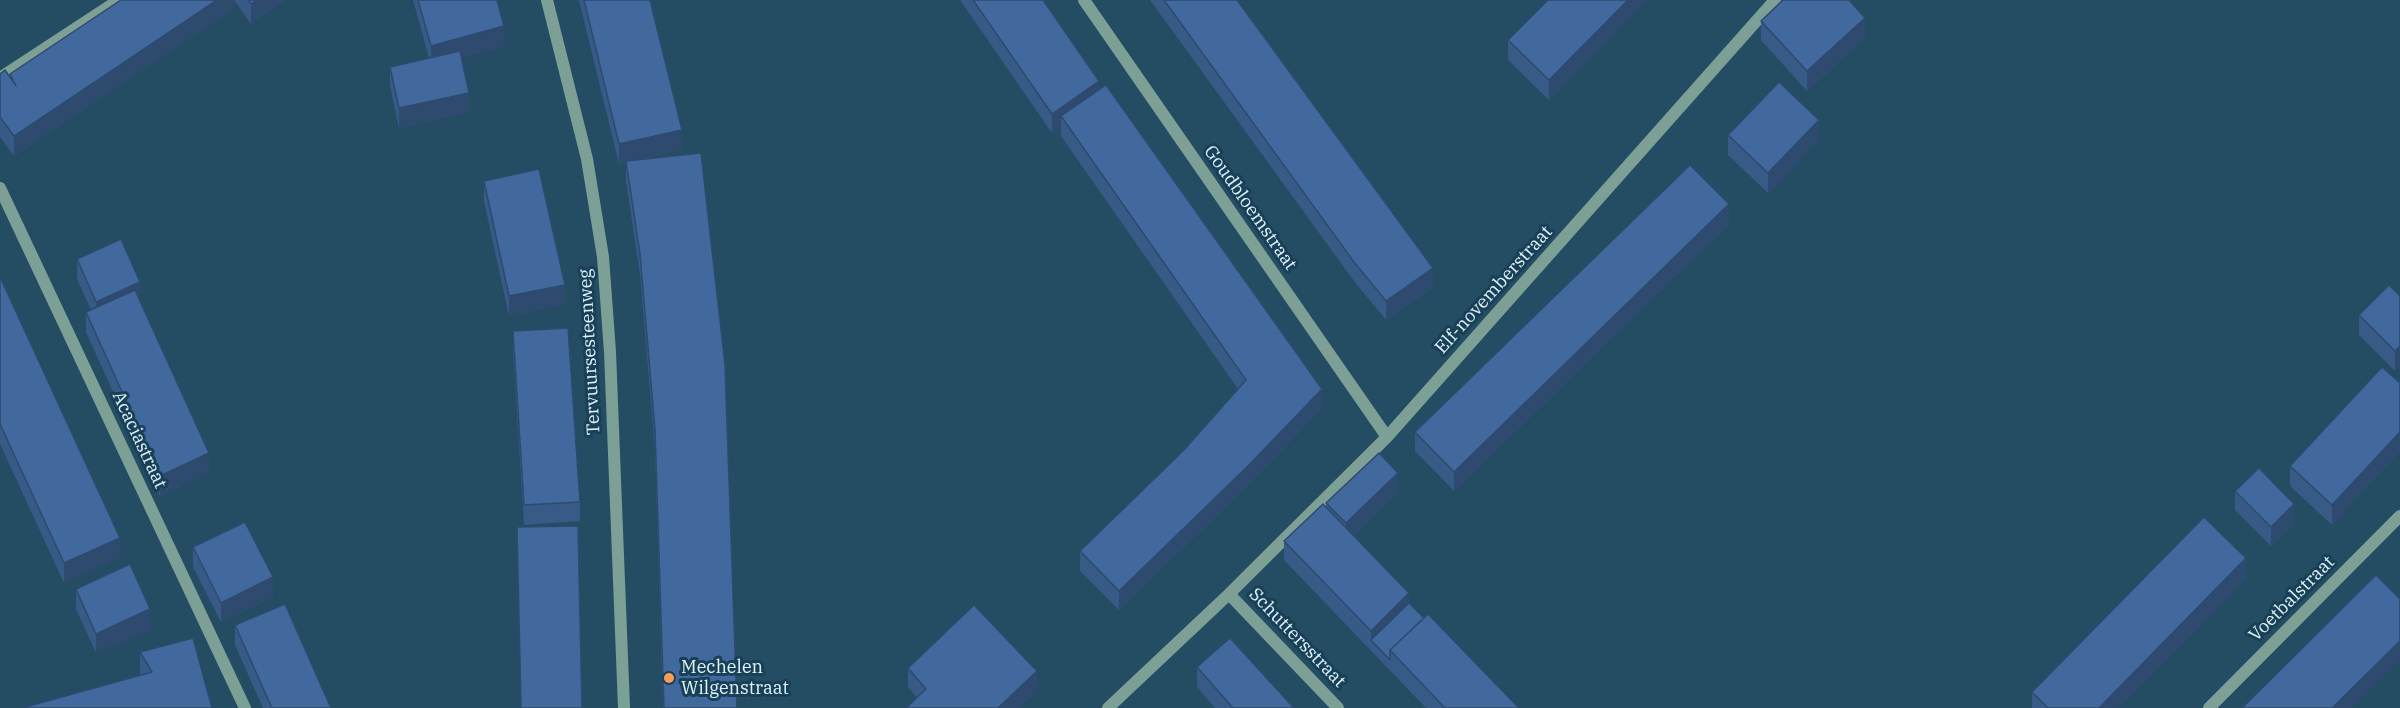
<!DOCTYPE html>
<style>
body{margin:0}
canvas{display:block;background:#244c62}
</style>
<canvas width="2400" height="708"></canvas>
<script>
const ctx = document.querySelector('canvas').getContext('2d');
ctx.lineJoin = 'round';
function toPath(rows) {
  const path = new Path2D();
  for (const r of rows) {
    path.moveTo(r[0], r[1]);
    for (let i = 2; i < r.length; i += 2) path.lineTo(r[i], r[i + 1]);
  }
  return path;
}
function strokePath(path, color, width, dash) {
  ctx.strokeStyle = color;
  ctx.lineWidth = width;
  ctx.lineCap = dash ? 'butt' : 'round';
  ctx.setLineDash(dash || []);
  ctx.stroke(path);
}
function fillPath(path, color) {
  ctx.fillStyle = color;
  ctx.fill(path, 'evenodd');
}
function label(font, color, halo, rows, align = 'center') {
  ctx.font = font + ' "IBM Plex Serif",serif';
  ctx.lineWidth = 6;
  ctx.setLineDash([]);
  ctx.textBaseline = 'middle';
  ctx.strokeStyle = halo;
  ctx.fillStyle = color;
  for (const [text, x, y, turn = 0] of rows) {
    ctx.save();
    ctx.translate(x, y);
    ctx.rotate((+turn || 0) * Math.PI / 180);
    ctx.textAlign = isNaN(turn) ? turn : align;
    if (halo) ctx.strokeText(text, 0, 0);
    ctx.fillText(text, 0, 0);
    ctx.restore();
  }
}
strokePath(toPath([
 [1084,0,1387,437],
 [0,78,119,0],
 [0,188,245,708],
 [1229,594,1338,708],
 [1108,708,1229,594,1387,437,1775,0],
 [2209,708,2400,516]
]), '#7ca096', 12);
strokePath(toPath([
 [547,0,587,159,603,257,610,352,624,708]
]), '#7ca096', 12);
fillPath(toPath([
 [233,0,233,9,14,156,0,137,0,74,10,76,10,74],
 [234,0,285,0,251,24],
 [413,0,497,0,504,46,461,58,469,112,399,128,390,86,390,67,429,58],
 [579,0,650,0,682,149,634,161,737,708,663,708,655,450,640,274,626,181,626,163,619,164],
 [960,0,1043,0,1099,90,1322,408,1249,484,1119,610,1080,571,1080,551,1184,450,1238,389,1061,136,1061,127,1052,133],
 [1150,0,1237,0,1433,288,1386,320,1354,281],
 [1647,0,1549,100,1508,60,1508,40],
 [1761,21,1865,38,1807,91,1761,40],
 [1728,135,1819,140,1768,193,1728,155],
 [484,181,565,304,509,316,484,201],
 [1729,224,1454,491,1415,451,1415,432],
 [77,259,140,302,209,473,160,496,86,332,86,312,91,310,77,279],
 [0,277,120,557,64,583,0,444],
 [2400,296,2395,371,2359,335,2359,315],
 [513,331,580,502,580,521,524,525,513,351],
 [2400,383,2400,451,2332,525,2290,486,2290,466],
 [2235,491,2294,524,2271,546,2235,510],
 [1398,493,1353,536,1409,603,1424,618,1519,708,1426,708,1284,560,1284,541,1326,508,1326,503],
 [193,547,273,597,221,622,193,567],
 [2246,578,2118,708,2032,708,2032,692],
 [76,589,150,629,96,653,76,609],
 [235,625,331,708,263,708,235,645],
 [140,652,212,708,140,676],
 [1197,667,1294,708,1215,708,1197,687],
 [908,668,1037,691,1019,708,906,708,917,698,908,687]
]), '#385a87');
fillPath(toPath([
 [217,0,233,0,233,9,14,156,14,136],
 [257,0,285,0,251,24,251,4],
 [1628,0,1647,0,1549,100,1549,80],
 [1865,18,1865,38,1807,91,1807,71],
 [504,26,504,46,431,66,431,46],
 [1099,81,1099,101,1061,116,1061,127,1052,133,1052,114],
 [469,93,469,112,399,128,399,108],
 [1819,120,1819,140,1768,193,1768,173],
 [682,130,682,149,619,164,619,144],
 [1729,204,1729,224,1454,491,1454,472],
 [1433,268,1433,288,1386,320,1386,301],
 [140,282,140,302,96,322,96,302],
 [565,285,565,304,509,316,509,296],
 [2400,346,2400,366,2395,371,2395,351],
 [1322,389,1322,408,1249,484,1119,610,1119,591],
 [2400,432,2400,451,2332,525,2332,505],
 [209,453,209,473,160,496,160,476],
 [1398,473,1398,493,1346,543,1346,523],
 [2294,504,2294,524,2271,546,2271,527],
 [120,538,120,557,64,583,64,563],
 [2246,558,2246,578,2118,708,2099,708],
 [273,577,273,597,221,622,221,603],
 [1409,593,1409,613,1371,640,1371,631],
 [150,609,150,629,96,653,96,634],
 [2400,641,2400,660,2352,708,2332,708],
 [1037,671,1037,691,1019,708,998,708]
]), '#2e4a6e');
const building = toPath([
 [121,0,217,0,14,136,0,117,0,74,5,70,16,86,10,74,121,0],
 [248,0,257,0,251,4,248,0],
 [418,0,497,0,504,26,431,46,418,0],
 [584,0,650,0,682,130,619,144,584,0],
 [973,0,1043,0,1099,81,1052,114,973,0],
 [1164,0,1237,0,1433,268,1386,301,1354,262,1164,0],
 [1548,0,1628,0,1549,80,1508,40,1548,0],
 [1783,0,1849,0,1865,18,1807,71,1761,21,1783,0],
 [460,51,469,93,399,108,390,67,460,51],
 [1779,82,1819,120,1768,173,1728,135,1779,82],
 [1106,85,1322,389,1249,465,1119,591,1080,551,1184,450,1246,380,1061,116,1106,85],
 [701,153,725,365,737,708,664,708,655,430,640,254,626,161,701,153],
 [1690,165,1729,204,1454,472,1415,432,1690,165],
 [539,169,565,285,509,296,484,181,539,169],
 [121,239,140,282,96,302,77,259,121,239],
 [0,277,120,538,64,563,0,424,0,277],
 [2389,285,2400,296,2400,346,2395,351,2359,315,2389,285],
 [135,290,209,453,160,476,86,312,135,290],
 [568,328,580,502,524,505,513,331,568,328],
 [2382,367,2400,383,2400,432,2332,505,2290,466,2382,367],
 [1379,453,1398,473,1346,523,1326,503,1379,453],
 [2259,468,2294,504,2271,527,2235,491,2259,468],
 [1323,504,1409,593,1371,631,1284,541,1323,504],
 [2204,517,2246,558,2099,708,2048,708,2032,692,2204,517],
 [245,522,273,577,221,603,193,547,245,522],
 [578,526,582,708,521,708,517,527,578,526],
 [130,564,150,609,96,634,76,589,130,564],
 [2376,575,2400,599,2400,641,2332,708,2242,708,2376,575],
 [1409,603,1424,618,1390,650,1390,660,1371,640,1409,603],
 [285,604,331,708,272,708,235,625,285,604],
 [974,605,1037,671,998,708,906,708,926,689,908,668,974,605],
 [1428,614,1519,708,1445,708,1390,650,1428,614],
 [193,638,212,708,22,708,152,672,140,652,193,638],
 [1230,638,1294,708,1233,708,1197,667,1230,638]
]);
fillPath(building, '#41699d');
strokePath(building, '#2e4a6e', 1.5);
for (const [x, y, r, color] of [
 [669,678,6,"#fd9d55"]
]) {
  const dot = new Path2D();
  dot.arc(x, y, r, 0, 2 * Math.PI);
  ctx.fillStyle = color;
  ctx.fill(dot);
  strokePath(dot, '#184157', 2);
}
label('18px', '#e1f2fd', '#184157', [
 ["Goudbloemstraat",1250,208,55],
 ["Elf-novemberstraat",1494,290,-48],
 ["Tervuursesteenweg",590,352,-93],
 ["Acaciastraat",139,440,65],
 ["Voetbalstraat",2292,599,-45],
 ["Schuttersstraat",1297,638,46]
]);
label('18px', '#e1f2fd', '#184157', [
 ["Mechelen",681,668],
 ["Wilgenstraat",681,689]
], 'left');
</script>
